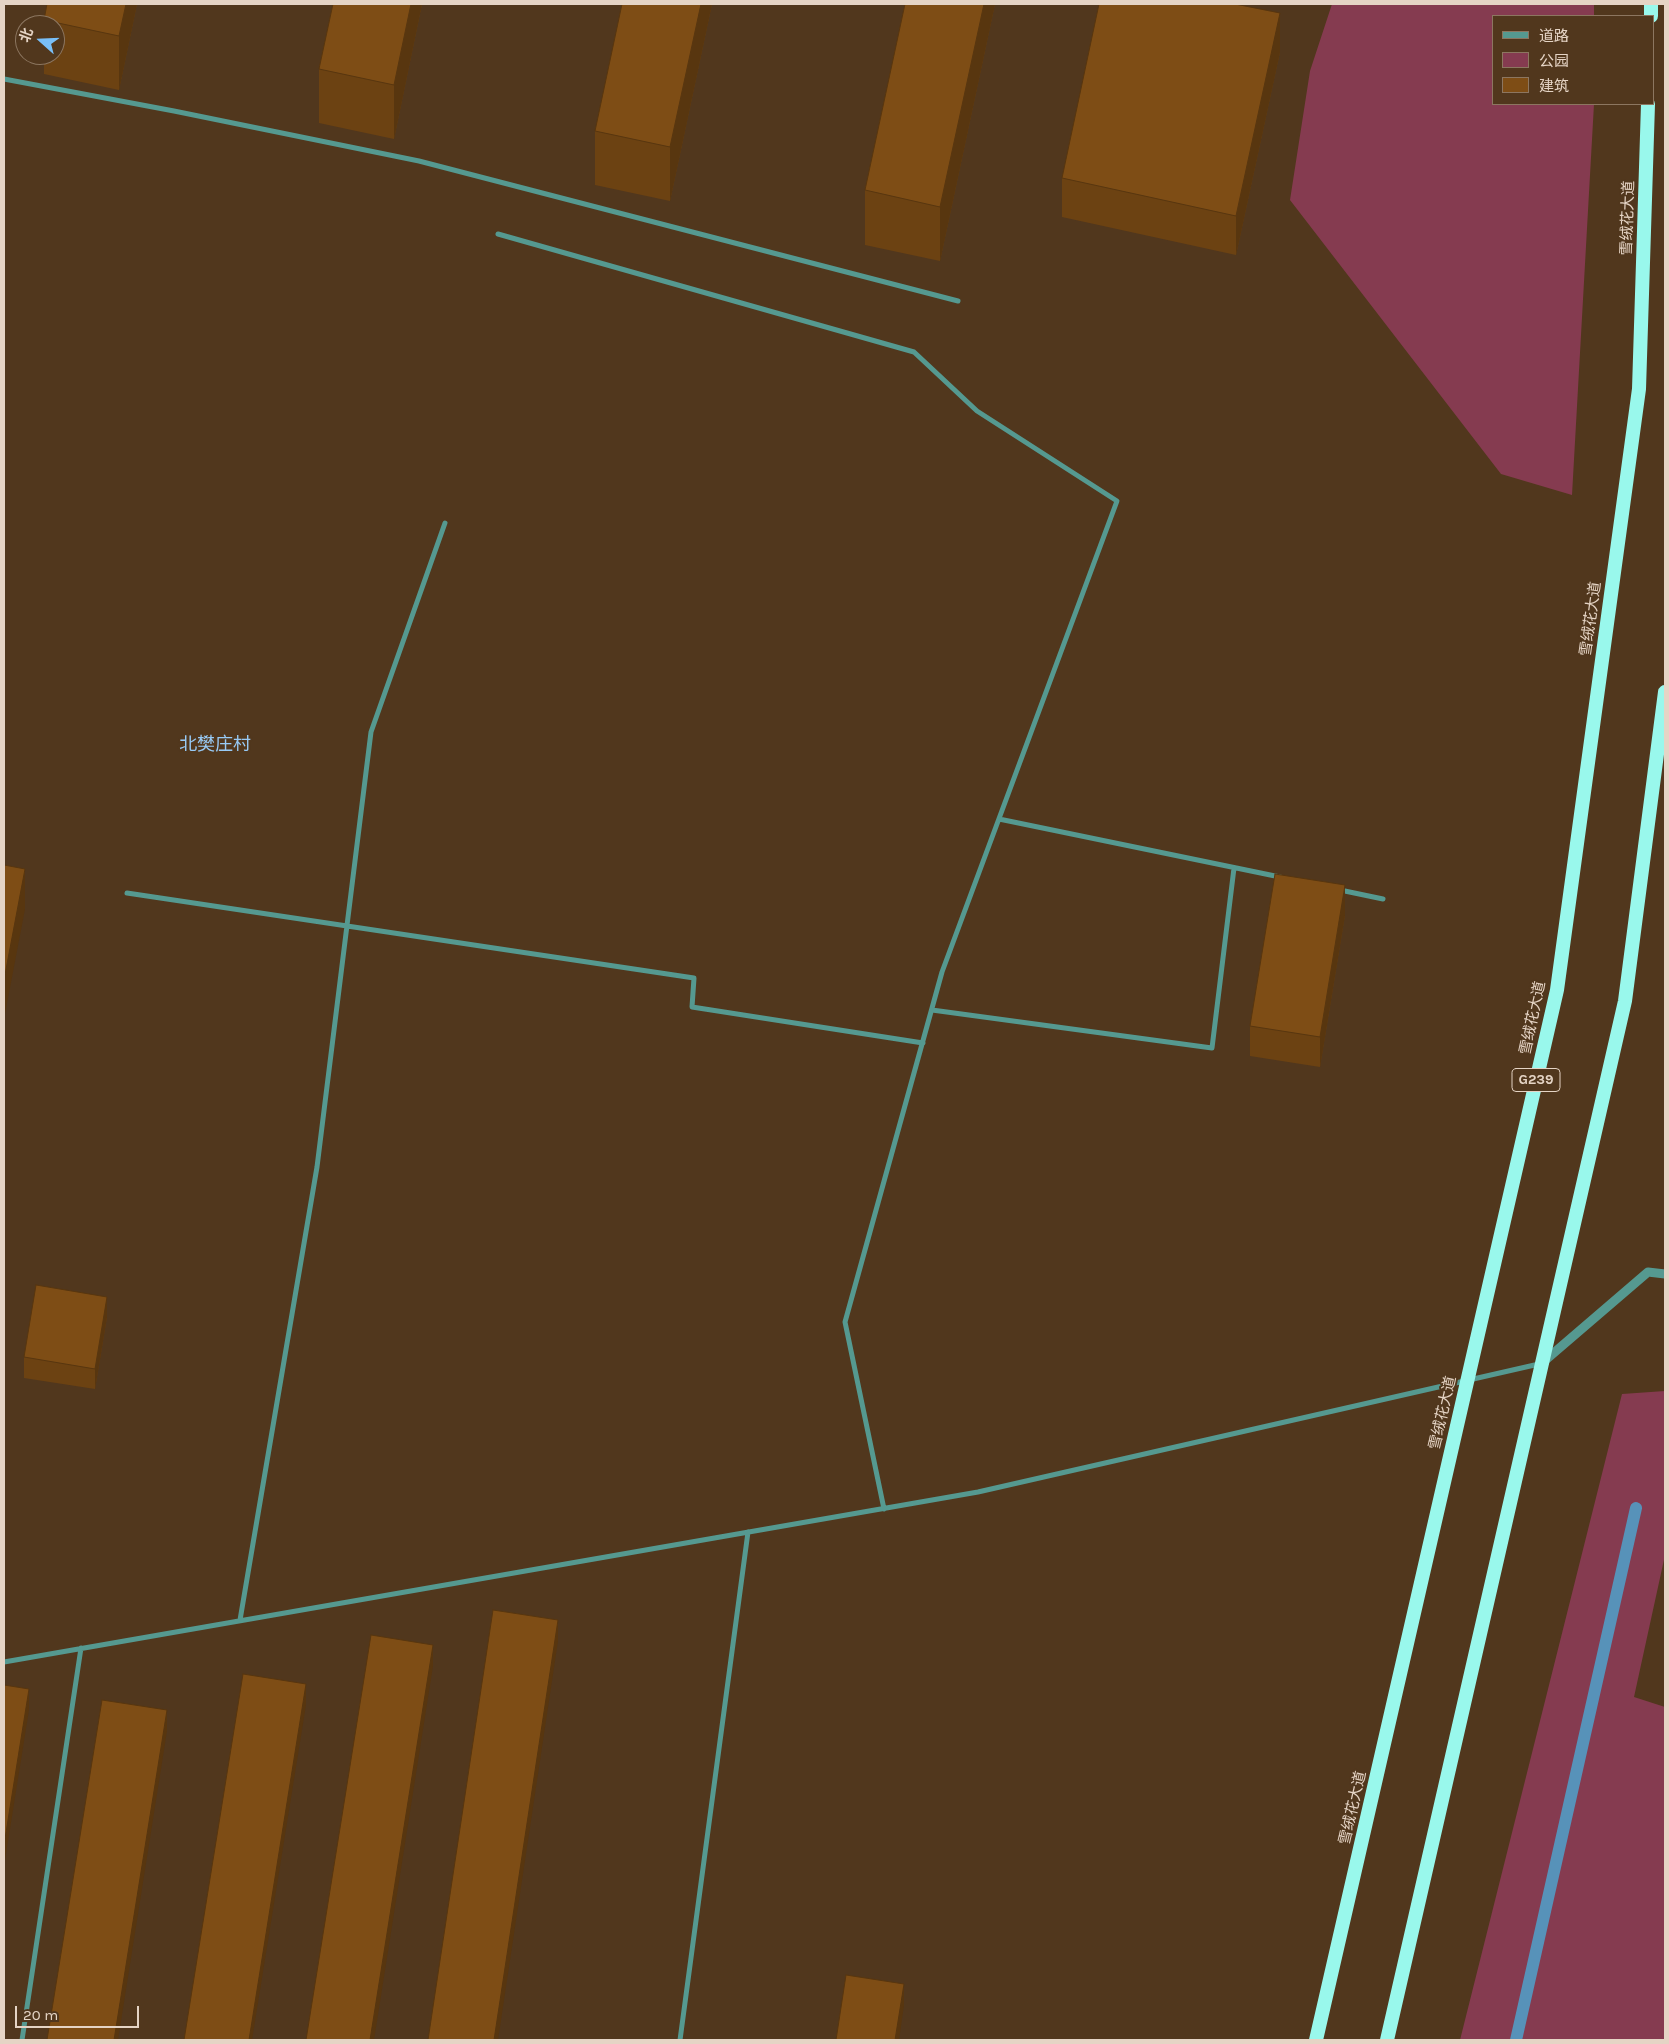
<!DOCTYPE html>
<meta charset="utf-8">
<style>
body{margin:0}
#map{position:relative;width:1669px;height:2044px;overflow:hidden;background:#51371d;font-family:Karla,"Noto Sans SC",sans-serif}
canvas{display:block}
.frame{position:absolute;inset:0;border:5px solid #e5d4c5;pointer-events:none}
.legend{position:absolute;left:1492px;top:15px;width:162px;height:90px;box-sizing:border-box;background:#51371d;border:1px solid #8c7660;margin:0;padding:6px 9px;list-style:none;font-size:15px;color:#e5d4c5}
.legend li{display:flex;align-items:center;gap:10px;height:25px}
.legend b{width:25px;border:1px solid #8c7660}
.north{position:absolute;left:15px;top:15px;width:50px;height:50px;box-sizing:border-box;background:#51371d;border:1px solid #8c7660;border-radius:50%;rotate:290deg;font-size:14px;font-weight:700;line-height:20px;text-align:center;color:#e5d4c5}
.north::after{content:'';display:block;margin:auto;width:18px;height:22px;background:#79bff8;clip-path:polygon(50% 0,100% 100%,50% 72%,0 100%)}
.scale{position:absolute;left:15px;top:2006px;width:124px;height:22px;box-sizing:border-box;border:2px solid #e5d4c5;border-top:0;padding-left:6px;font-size:15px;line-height:18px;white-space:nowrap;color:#e5d4c5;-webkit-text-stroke:4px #51371d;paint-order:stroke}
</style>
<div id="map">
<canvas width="1669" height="2044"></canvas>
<div class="frame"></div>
<ul class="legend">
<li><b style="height:6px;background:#559990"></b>道路</li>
<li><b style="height:14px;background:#853b50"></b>公园</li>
<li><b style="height:14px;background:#7e4d15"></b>建筑</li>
</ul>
<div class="north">北</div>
<div class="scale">20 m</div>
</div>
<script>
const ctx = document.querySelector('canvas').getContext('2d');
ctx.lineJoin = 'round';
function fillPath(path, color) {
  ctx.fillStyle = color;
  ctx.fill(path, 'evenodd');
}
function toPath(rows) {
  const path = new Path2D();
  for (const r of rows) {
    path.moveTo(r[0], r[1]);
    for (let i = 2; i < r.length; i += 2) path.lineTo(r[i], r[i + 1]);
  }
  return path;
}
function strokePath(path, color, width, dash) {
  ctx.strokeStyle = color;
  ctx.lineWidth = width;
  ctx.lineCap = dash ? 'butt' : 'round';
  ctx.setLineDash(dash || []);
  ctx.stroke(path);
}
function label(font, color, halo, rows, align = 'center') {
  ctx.font = font + ' Karla,"Noto Sans SC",sans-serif';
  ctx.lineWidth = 4;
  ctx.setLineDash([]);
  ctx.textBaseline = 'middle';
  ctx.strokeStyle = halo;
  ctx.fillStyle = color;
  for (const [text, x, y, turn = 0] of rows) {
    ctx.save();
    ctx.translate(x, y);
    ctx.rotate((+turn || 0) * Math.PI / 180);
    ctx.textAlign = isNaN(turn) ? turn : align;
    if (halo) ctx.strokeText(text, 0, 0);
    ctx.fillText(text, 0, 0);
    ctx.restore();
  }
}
fillPath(toPath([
 [1332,4,1594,4,1594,16,1493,16,1493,104,1594,104,1572,495,1501,474,1290,200,1310,71],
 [1665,1391,1665,1555,1634,1697,1665,1707,1665,2040,1460,2040,1622,1394]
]), '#853b50');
strokePath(toPath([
 [1516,2040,1636,1508]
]), '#5792b9', 12);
strokePath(toPath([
 [4,79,174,111,419,161,958,301],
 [498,234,914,352,977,411,1117,501,942,972,845,1322,884,1509],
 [999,819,1280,877],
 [1340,890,1383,899],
 [127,893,694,978,692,1007,923,1043],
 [932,1010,1212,1048,1234,868],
 [240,1620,317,1167,371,732,445,523],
 [4,1662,978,1492,1539,1364],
 [22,2040,81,1648],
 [680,2040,748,1532]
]), '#559990', 5);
strokePath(toPath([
 [1542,1363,1648,1272,1665,1274]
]), '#559990', 9);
strokePath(toPath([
 [1651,16,1651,4],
 [1316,2040,1557,990,1639,389,1648,104],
 [1387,2040,1625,1001,1665,692]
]), '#99f8ec', 14);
fillPath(toPath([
 [137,4,119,90,44,74,44,55,55,55,55,25,44,25,44,20],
 [333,4,422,4,394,139,319,123,319,69],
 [712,4,670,201,595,185,595,131],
 [905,4,995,4,940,261,865,245,865,190],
 [1280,52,1236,255,1062,217,1062,178],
 [1345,915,1320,1067,1250,1056,1250,1026],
 [107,1317,95,1389,24,1378,24,1357]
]), '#6c4212');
fillPath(toPath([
 [126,4,137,4,119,90,119,36],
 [411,4,422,4,394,139,394,85],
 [701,4,712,4,670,201,670,147],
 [984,4,995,4,940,261,940,207],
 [1280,13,1280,52,1236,255,1236,216],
 [25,869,25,909,4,1019,4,980],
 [1345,885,1345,915,1320,1067,1320,1037],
 [107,1297,107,1317,95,1389,95,1369],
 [558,1620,558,1641,498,2040,494,2040],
 [433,1645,433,1666,374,2040,370,2040],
 [306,1684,306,1705,252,2040,249,2040],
 [29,1689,29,1710,4,1866,4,1845],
 [167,1710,167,1731,118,2040,114,2040],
 [904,1984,904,2005,899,2040,895,2040]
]), '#58360f');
const building = toPath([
 [47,4,126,4,119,36,44,20,47,4],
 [333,4,411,4,394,85,319,69,333,4],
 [622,4,701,4,670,147,595,131,622,4],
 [905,4,984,4,940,207,865,190,905,4],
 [1099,4,1235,4,1280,13,1236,216,1062,178,1099,4],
 [4,865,25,869,4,980,4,865],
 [1275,874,1345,885,1320,1037,1250,1026,1275,874],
 [36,1285,107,1297,95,1369,24,1357,36,1285],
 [493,1610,558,1620,494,2040,428,2040,493,1610],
 [371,1635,433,1645,370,2040,306,2040,371,1635],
 [243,1674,306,1684,249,2040,184,2040,243,1674],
 [4,1685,29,1689,4,1845,4,1685],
 [102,1700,167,1710,114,2040,47,2040,102,1700],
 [846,1975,904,1984,895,2040,836,2040,846,1975]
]);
fillPath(building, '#7e4d15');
strokePath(building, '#58360f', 1);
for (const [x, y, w] of [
 [1536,1080,48]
]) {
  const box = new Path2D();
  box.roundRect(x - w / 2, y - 11.5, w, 23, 4);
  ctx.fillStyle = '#51371d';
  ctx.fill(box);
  strokePath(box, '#e5d4c5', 1);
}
label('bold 14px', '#e5d4c5', null, [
 ["G239",1536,1080]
]);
label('15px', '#e5d4c5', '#51371d', [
 ["雪绒花大道",1628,218,-88],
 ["雪绒花大道",1591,619,-82],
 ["雪绒花大道",1533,1018,-78],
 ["雪绒花大道",1443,1413,-77],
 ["雪绒花大道",1353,1808,-77]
]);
label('18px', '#98caf5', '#51371d', [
 ["北樊庄村",215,745]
]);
</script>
